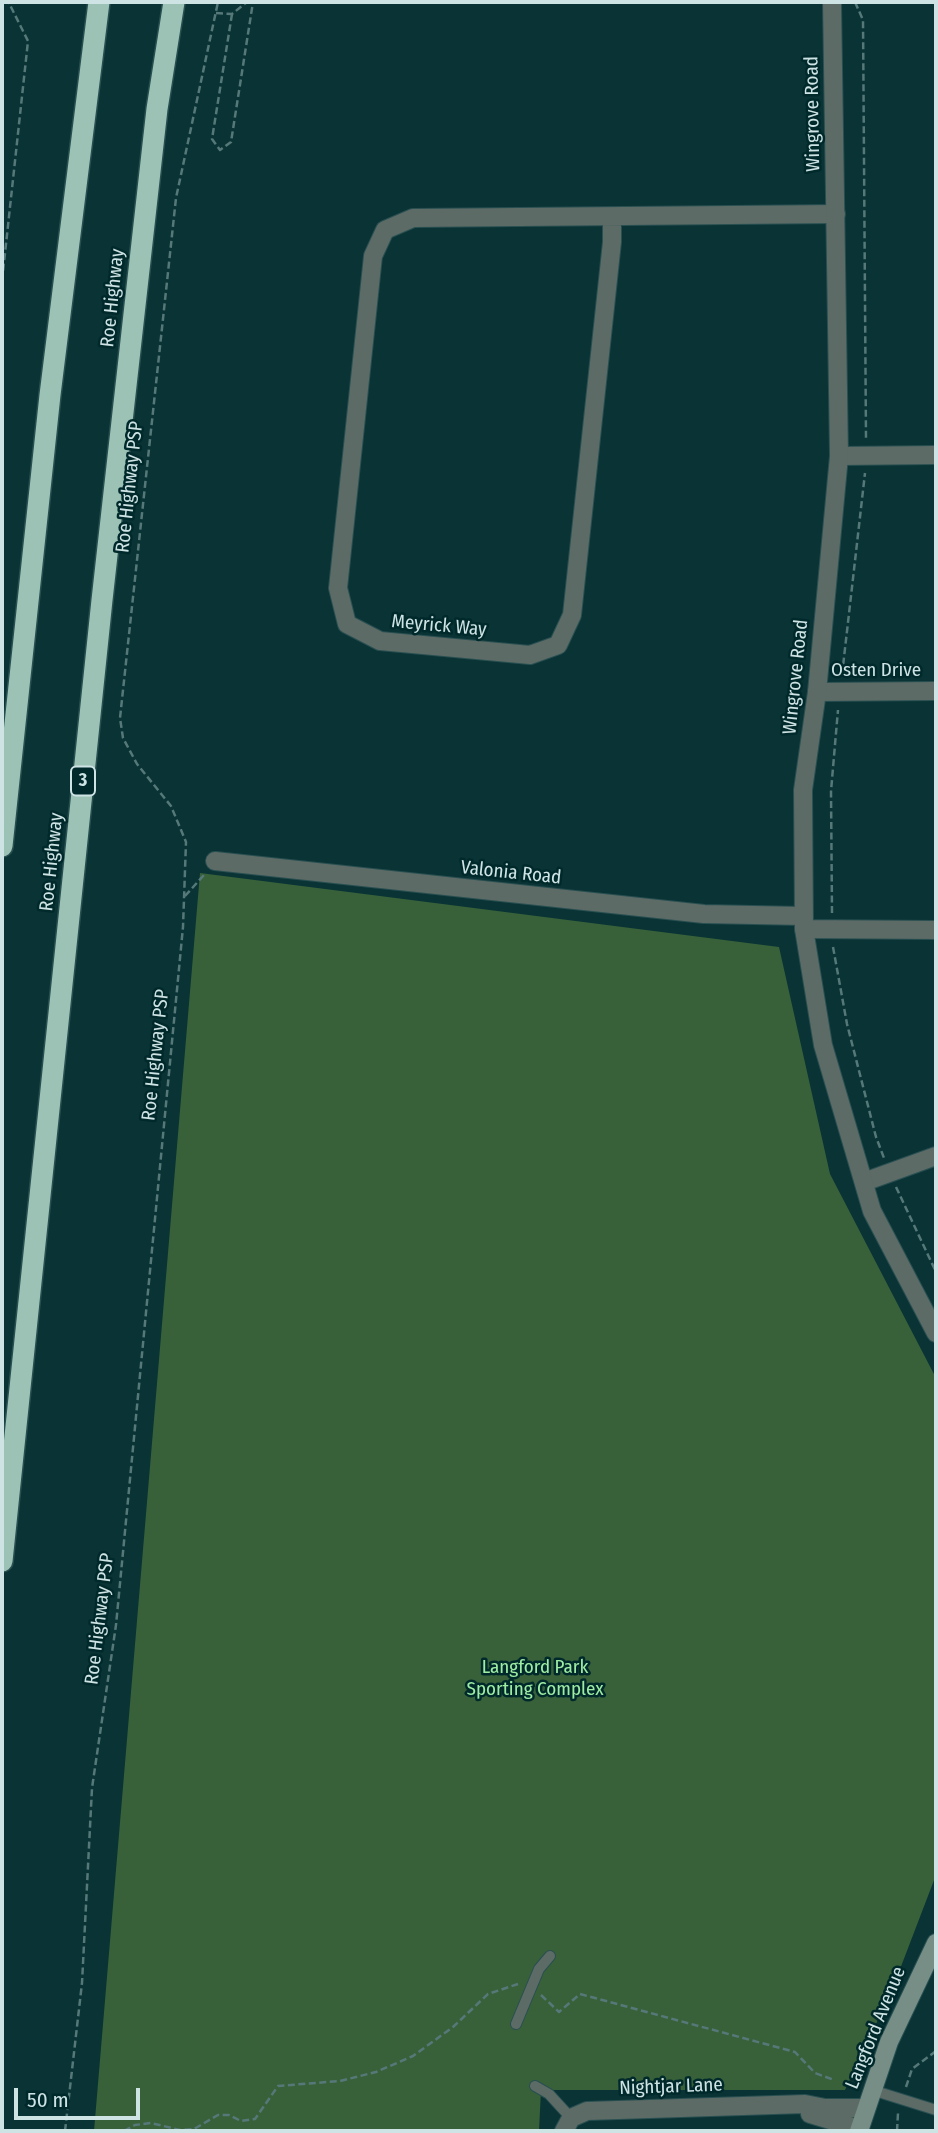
<!DOCTYPE html>
<style>
body{margin:0}
#map{position:relative;width:938px;height:2133px;overflow:hidden;background:#093335;font-family:"Fira Sans Condensed",sans-serif}
canvas{display:block}
.frame{position:absolute;inset:0;border:4px solid #cee3e4;pointer-events:none}
.scale{position:absolute;left:14px;top:2088px;width:126px;height:32px;box-sizing:border-box;border:4px solid #cee3e4;border-top:0;padding-left:9px;font-size:21px;line-height:24px;white-space:nowrap;color:#cee3e4;-webkit-text-stroke:5px #00292b;paint-order:stroke}
</style>
<div id="map">
<canvas width="938" height="2133"></canvas>
<div class="frame"></div>
<div class="scale">50 m</div>
</div>
<script>
const ctx = document.querySelector('canvas').getContext('2d');
ctx.lineJoin = 'round';
function fillPath(path, color) {
  ctx.fillStyle = color;
  ctx.fill(path, 'evenodd');
}
function toPath(rows) {
  const path = new Path2D();
  for (const r of rows) {
    path.moveTo(r[0], r[1]);
    for (let i = 2; i < r.length; i += 2) path.lineTo(r[i], r[i + 1]);
  }
  return path;
}
function strokePath(path, color, width, dash) {
  ctx.strokeStyle = color;
  ctx.lineWidth = width;
  ctx.lineCap = dash ? 'butt' : 'round';
  ctx.setLineDash(dash || []);
  ctx.stroke(path);
}
function label(font, color, halo, rows, align = 'center') {
  ctx.font = font + ' "Fira Sans Condensed",sans-serif';
  ctx.lineWidth = 5;
  ctx.setLineDash([]);
  ctx.textBaseline = 'middle';
  ctx.strokeStyle = halo;
  ctx.fillStyle = color;
  for (const [text, x, y, turn = 0] of rows) {
    ctx.save();
    ctx.translate(x, y);
    ctx.rotate((+turn || 0) * Math.PI / 180);
    ctx.textAlign = isNaN(turn) ? turn : align;
    if (halo) ctx.strokeText(text, 0, 0);
    ctx.fillText(text, 0, 0);
    ctx.restore();
  }
}
fillPath(toPath([
 [200,873,779,947,830,1174,936,1378,936,1875,892,1990,845,2090,541,2090,539,2131,94,2131]
]), '#38613a');
const service = toPath([
 [516,2024,539,1969,550,1956],
 [535,2086,549,2094,571,2118],
 [872,2090,936,2110]
]);
const minor = toPath([
 [612,217,612,242,572,615,558,645,530,655,380,641,347,624,338,588,373,256,385,230,413,218,836,214],
 [839,456,936,455],
 [817,692,936,691],
 [215,861,704,914,803,916],
 [804,929,936,930],
 [864,1182,936,1156],
 [810,2114,860,2129],
 [564,2131,571,2118,587,2111,805,2104,825,2108,866,2108]
]);
const tertiary = toPath([
 [832,2,839,456,817,692,803,790,804,929,823,1045,872,1211,936,1333]
]);
const secondary = toPath([
 [859,2131,889,2042,936,1943]
]);
const motorway = toPath([
 [2,846,50,395,99,2],
 [2,1561,102,600,157,109,174,2]
]);
strokePath(service, '#294f51', 12);
strokePath(minor, '#294f51', 20);
strokePath(tertiary, '#294f51', 20);
strokePath(secondary, '#294f51', 20);
strokePath(motorway, '#294f51', 24);
strokePath(toPath([
 [855,2,863,20,866,439],
 [216,13,232,14,247,2],
 [232,14,212,139,220,150,231,142,253,2],
 [2,281,28,41,9,3,4,2],
 [842,675,865,473],
 [185,896,204,875],
 [832,913,831,791,838,710],
 [833,947,847,1024,876,1137,884,1158],
 [896,1187,936,1272],
 [541,1995,559,2012,580,1994,795,2052,815,2073,834,2080],
 [906,2087,912,2069,936,2051],
 [65,2131,82,1983,92,1788,116,1625,183,927,186,842,171,806,137,764,123,738,120,718,176,198,218,2],
 [124,2131,135,2125,151,2123,180,2130,194,2129,218,2115,229,2115,241,2121,255,2119,278,2086,340,2081,376,2072,413,2056,453,2027,488,1994,518,1984],
 [897,2131,898,2113]
]), '#567879', 2.5, [7, 3.5]);
strokePath(service, '#5c6b66', 10);
strokePath(minor, '#5c6b66', 18);
strokePath(tertiary, '#5c6b66', 18);
strokePath(secondary, '#768e86', 18);
strokePath(motorway, '#9cc2b5', 21);
for (const [x, y, w] of [
 [83,781,24]
]) {
  const box = new Path2D();
  box.roundRect(x - w / 2, y - 14.5, w, 29, 5);
  ctx.fillStyle = '#00292b';
  ctx.fill(box);
  strokePath(box, '#cee3e4', 2);
}
label('bold 18px', '#cee3e4', null, [
 ["3",83,781]
]);
label('19px', '#cee3e4', '#00292b', [
 ["Wingrove Road",813,114,-91],
 ["Roe Highway",113,298,-84],
 ["Roe Highway PSP",130,487,-84],
 ["Meyrick Way",439,626,5],
 ["Osten Drive",876,671],
 ["Wingrove Road",796,677,-84],
 ["Roe Highway",52,862,-84],
 ["Valonia Road",511,873,6],
 ["Roe Highway PSP",156,1055,-84],
 ["Roe Highway PSP",100,1619,-83],
 ["Langford Avenue",876,2028,-68],
 ["Nightjar Lane",671,2087,-2]
]);
label('19px', '#9eeda3', '#00292b', [
 ["Langford Park",535,1668],
 ["Sporting Complex",535,1690]
]);
</script>
